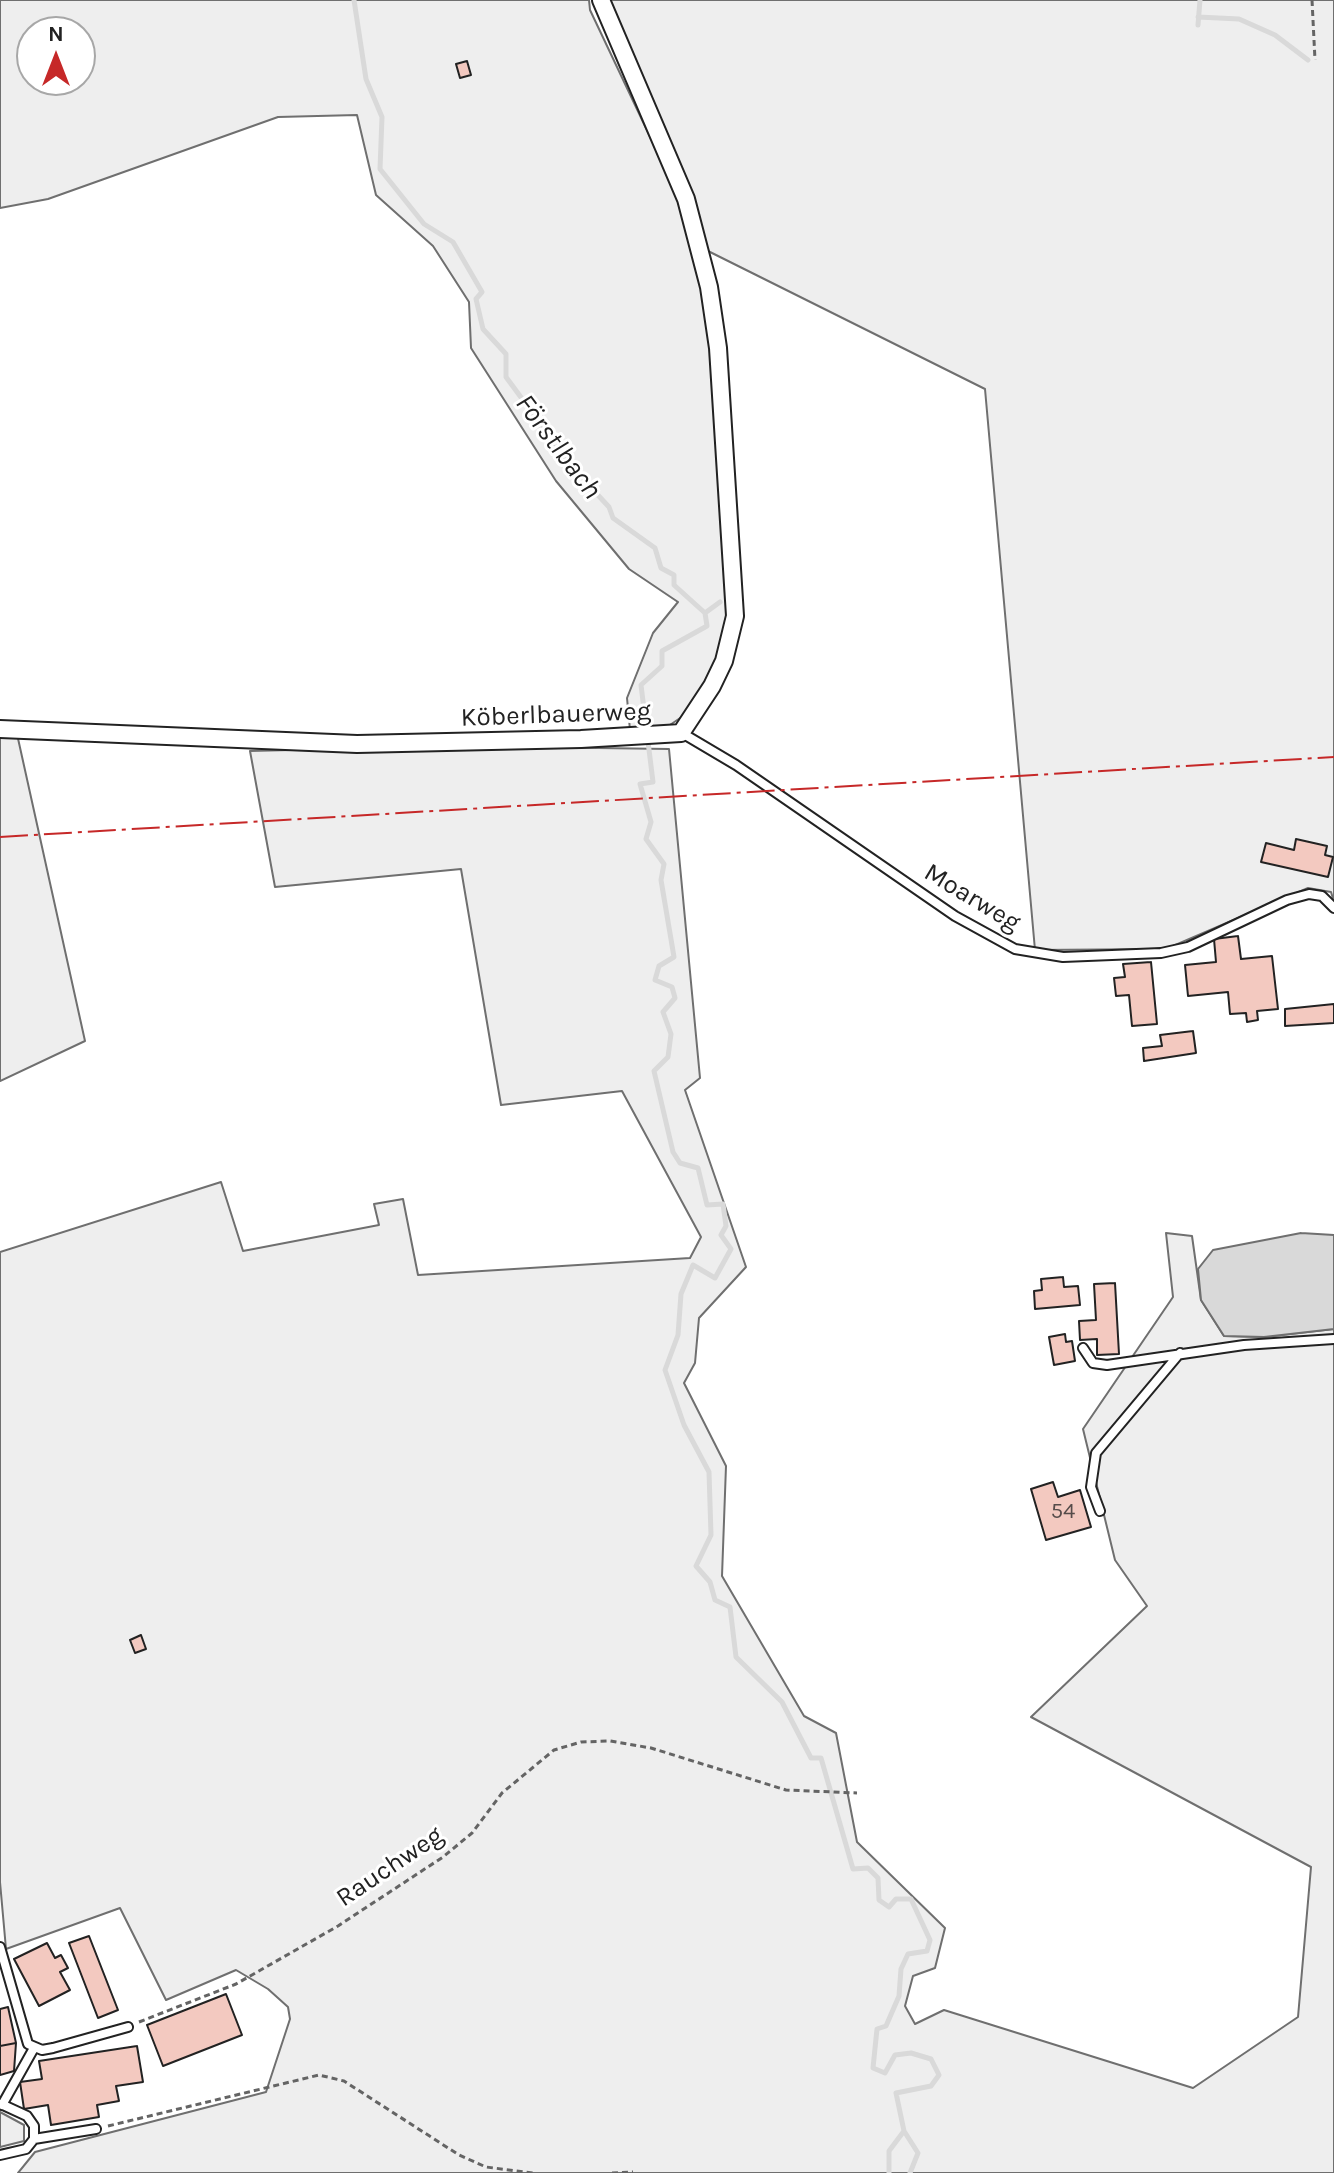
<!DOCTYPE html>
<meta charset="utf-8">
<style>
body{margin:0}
#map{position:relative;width:1334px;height:2173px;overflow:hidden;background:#fff;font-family:Karla,sans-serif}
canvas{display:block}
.north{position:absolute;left:16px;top:16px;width:80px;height:80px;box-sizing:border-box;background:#fff;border:2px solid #a7a7a7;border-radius:50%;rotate:0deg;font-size:22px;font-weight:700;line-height:32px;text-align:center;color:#222}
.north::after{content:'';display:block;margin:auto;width:28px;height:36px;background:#c62828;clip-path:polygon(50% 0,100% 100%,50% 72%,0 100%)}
</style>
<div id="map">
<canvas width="1334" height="2173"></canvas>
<div class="north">N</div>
</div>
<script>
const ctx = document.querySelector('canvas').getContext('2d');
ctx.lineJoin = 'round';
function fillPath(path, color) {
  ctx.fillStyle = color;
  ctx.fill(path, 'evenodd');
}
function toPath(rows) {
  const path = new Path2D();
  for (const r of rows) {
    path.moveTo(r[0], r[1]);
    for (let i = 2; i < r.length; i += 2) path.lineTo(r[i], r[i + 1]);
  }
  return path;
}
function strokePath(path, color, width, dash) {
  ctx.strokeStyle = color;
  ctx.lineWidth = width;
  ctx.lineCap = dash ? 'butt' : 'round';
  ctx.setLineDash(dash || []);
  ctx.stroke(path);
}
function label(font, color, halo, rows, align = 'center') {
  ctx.font = font + ' Karla,sans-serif';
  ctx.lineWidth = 6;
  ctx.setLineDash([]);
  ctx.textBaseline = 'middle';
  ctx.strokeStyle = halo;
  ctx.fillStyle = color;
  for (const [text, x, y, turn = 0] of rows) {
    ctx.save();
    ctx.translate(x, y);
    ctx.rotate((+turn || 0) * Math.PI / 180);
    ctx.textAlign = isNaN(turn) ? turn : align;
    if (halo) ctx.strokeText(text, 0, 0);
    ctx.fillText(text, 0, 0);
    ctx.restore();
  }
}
const green = toPath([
 [0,0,589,0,590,10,671,181,694,242,701,274,713,374,727,613,719,660,689,712,664,729,630,730,627,698,653,633,678,602,629,569,556,481,471,348,469,302,433,246,376,195,357,115,278,117,48,199,0,208,0,0],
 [32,32,80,32,80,80,32,80,32,32],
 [605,0,1334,0,1334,902,1331,892,1308,888,1166,949,1035,950,985,389,706,250,605,0],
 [0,734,17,734,85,1041,0,1081,0,734],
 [455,746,669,749,700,1078,685,1090,746,1267,699,1318,695,1363,684,1383,726,1466,722,1576,804,1716,836,1733,857,1842,945,1928,935,1968,913,1976,905,2006,915,2024,944,2010,1193,2088,1298,2017,1311,1867,1031,1717,1147,1606,1115,1560,1083,1429,1173,1297,1166,1233,1192,1236,1201,1300,1224,1336,1264,1337,1334,1329,1334,2173,18,2173,35,2152,266,2092,290,2019,288,2007,268,1989,236,1970,166,2000,120,1908,6,1949,0,1882,0,1252,221,1182,243,1251,379,1225,374,1204,403,1199,418,1275,690,1258,701,1237,622,1091,501,1105,461,869,275,887,250,751,455,746],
 [0,2112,24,2125,24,2141,0,2147,0,2112]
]);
fillPath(green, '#eee');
strokePath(green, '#6f6f6f', 2);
const water = toPath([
 [1301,1233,1334,1235,1334,1329,1264,1337,1224,1336,1201,1300,1198,1269,1213,1250,1301,1233]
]);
fillPath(water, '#d9d9d9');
strokePath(water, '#6f6f6f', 2);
strokePath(toPath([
 [354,0,366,79,382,117,380,169,424,224,453,242,482,292,476,299,483,329,506,354,506,377,537,419,543,436,609,507,613,518,655,548,661,568,674,575,674,585,705,613,707,626,662,651,662,666,641,685,653,782,640,784,651,822,646,839,664,864,661,880,674,957,659,966,655,980,672,987,675,998,663,1012,671,1034,668,1057,654,1071,673,1152,680,1163,698,1168,707,1205,723,1204,726,1226,721,1235,731,1249,715,1278,693,1265,681,1294,678,1335,665,1370,684,1425,709,1472,711,1535,696,1566,710,1582,715,1600,730,1607,736,1657,782,1702,811,1758,821,1758,853,1869,868,1868,878,1878,879,1900,889,1907,896,1899,911,1899,930,1940,927,1951,908,1954,901,1969,899,1996,886,2026,877,2029,873,2068,885,2073,895,2055,911,2053,931,2059,939,2075,931,2086,896,2093,904,2131,889,2151,889,2173],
 [1198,17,1239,19,1275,35,1308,60],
 [1198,25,1200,0],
 [705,613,720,602],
 [904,2131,918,2153,910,2173]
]), '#d9d9d9', 5);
const building = toPath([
 [467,61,471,75,460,78,456,64,467,61],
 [1296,839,1327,846,1325,855,1333,857,1328,877,1261,862,1266,843,1294,850,1296,839],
 [1238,936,1241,959,1272,956,1278,1009,1257,1011,1258,1020,1247,1022,1246,1013,1230,1014,1228,992,1188,996,1185,965,1216,962,1214,939,1238,936],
 [1151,962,1157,1024,1132,1026,1129,995,1116,996,1114,978,1125,977,1123,964,1151,962],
 [1334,1004,1334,1023,1285,1026,1285,1009,1334,1004],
 [1193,1031,1196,1053,1144,1061,1143,1048,1162,1046,1160,1035,1193,1031],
 [1063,1277,1064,1287,1078,1286,1080,1305,1035,1309,1034,1291,1042,1290,1041,1279,1063,1277],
 [1115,1283,1119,1354,1097,1355,1097,1339,1080,1340,1079,1321,1096,1320,1094,1284,1115,1283],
 [1065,1334,1066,1342,1072,1341,1075,1361,1054,1365,1049,1337,1065,1334],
 [1053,1482,1058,1497,1080,1490,1091,1527,1046,1540,1031,1489,1053,1482],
 [141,1635,146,1649,135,1653,130,1640,141,1635],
 [89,1936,118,2010,98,2018,69,1943,89,1936],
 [47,1943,55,1958,61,1955,68,1968,60,1972,70,1990,39,2006,14,1959,47,1943],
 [226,1994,242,2035,163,2066,147,2025,226,1994],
 [8,2007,16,2043,0,2046,0,2009,8,2007],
 [16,2043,14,2071,0,2075,0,2046,16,2043],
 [137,2046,143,2082,116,2086,119,2101,97,2105,99,2117,51,2125,48,2105,24,2109,20,2082,42,2079,39,2061,137,2046]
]);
fillPath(building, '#f3c9c0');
strokePath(building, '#222', 2);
const lane = toPath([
 [682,733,736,765,955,916,1015,949,1063,957,1161,953,1188,947,1287,900,1309,894,1322,896,1334,908],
 [1083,1348,1093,1363,1107,1365,1244,1345,1334,1339],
 [1100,1511,1091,1487,1096,1453,1180,1353],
 [0,1947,28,2044,42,2050,53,2048,128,2027],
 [1,2104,27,2116,34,2126,34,2139],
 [2,2105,34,2048],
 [0,2155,26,2149,34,2139,96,2129]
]);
const street = toPath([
 [0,729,357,744,581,739,681,733,712,686,724,661,735,616,718,348,709,287,686,199,601,0]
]);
strokePath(lane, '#222', 12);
strokePath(street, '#222', 20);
strokePath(toPath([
 [1312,0,1315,60],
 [139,2022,236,1984,338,1926,443,1857,472,1833,502,1793,554,1750,581,1742,610,1741,651,1748,786,1790,857,1793],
 [108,2126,319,2075,344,2081,459,2155,486,2167,533,2173],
 [612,2173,633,2172]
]), '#646464', 3, [6, 4]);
strokePath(lane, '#fff', 8);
strokePath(street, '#fff', 16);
strokePath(toPath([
 [0,837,1334,757]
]), '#c62828', 2, [28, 6, 4, 6]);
label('22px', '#564c4a', null, [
 ["54",1063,1512]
]);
label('26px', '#222', '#fff', [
 ["Köberlbauerweg",556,715,-2],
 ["Moarweg",972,898,31],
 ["Rauchweg",390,1867,-34]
]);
label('italic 28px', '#222', '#fff', [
 ["Förstlbach",558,447,53]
]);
</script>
